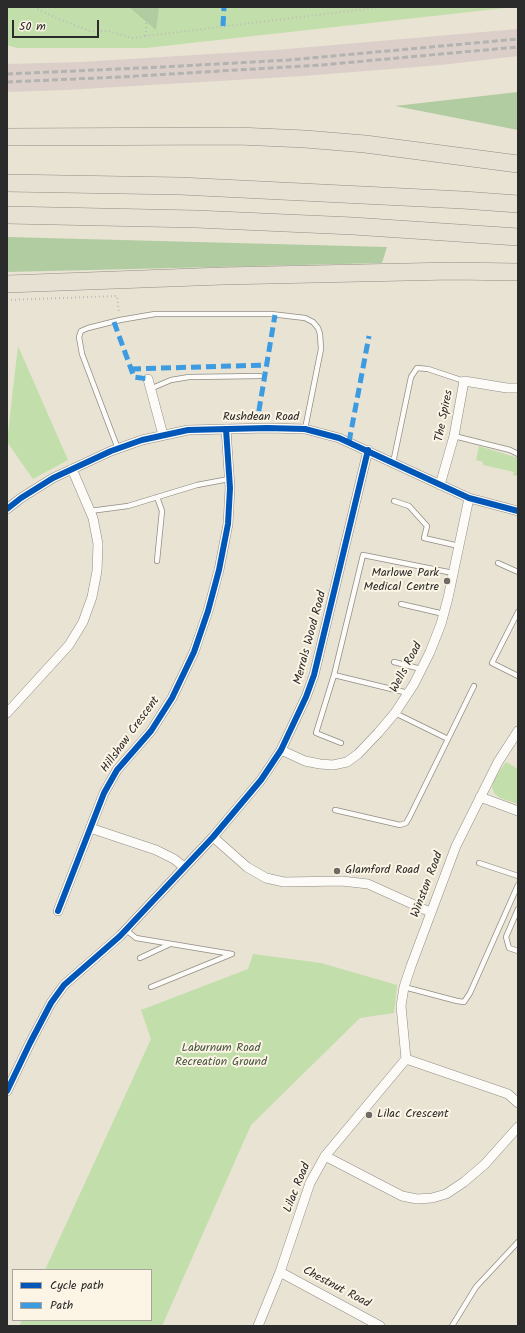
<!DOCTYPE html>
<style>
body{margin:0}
#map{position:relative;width:525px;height:1333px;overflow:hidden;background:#e9e3d3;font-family:Kalam,sans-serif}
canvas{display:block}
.frame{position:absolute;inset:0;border:8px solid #2b2b2b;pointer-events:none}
.legend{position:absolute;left:12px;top:1269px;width:140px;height:52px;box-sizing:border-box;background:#fcf5e5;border:1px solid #a8a49b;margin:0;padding:5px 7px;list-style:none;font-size:12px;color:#2b2b2b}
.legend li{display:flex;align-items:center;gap:8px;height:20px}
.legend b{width:20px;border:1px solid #a8a49b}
.scale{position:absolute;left:12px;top:20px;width:87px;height:18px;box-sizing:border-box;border:2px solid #2b2b2b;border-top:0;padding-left:5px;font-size:12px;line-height:14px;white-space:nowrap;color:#2b2b2b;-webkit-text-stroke:3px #fcf5e5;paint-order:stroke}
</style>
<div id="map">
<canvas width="525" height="1333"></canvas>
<div class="frame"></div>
<ul class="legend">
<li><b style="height:5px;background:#0057b8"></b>Cycle path</li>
<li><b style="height:5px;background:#3d9ce1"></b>Path</li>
</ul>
<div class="scale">50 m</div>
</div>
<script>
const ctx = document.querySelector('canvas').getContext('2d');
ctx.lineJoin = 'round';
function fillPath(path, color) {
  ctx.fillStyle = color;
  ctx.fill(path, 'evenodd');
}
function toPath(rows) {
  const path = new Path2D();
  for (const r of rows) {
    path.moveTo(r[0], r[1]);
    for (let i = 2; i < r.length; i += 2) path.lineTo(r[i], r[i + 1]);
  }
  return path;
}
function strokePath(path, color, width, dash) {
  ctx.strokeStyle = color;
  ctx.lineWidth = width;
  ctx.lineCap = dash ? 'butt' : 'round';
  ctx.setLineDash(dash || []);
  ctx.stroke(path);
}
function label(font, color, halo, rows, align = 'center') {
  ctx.font = font + ' Kalam,sans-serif';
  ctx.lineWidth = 4;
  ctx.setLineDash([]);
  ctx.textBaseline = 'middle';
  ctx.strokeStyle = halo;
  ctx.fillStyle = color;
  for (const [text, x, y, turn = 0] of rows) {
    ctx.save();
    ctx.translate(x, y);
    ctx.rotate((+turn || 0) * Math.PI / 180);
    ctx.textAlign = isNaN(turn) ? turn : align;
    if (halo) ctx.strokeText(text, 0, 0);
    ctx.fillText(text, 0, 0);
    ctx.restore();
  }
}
fillPath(toPath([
 [518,29,518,56,441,65,303,76,66,90,7,92,7,64,81,62,276,50]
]), '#dccfca');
fillPath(toPath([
 [7,7,514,7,146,48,17,48,7,45],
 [18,346,68,460,33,479,7,442],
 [479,446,518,458,518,473,516,476,513,475,514,472,483,465,483,462,476,460],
 [506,762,518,769,518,804,500,798,494,793,492,787,494,779],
 [253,954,321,963,397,985,394,1013,360,1018,251,1125,162,1326,19,1326,22,1320,151,1320,151,1270,45,1270,151,1039,141,1010,248,969]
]), '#c2deab');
fillPath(toPath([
 [129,7,159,7,156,30],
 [518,92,518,130,395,106],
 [7,237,387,247,382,263,7,272]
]), '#b0cca0');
const lane = toPath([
 [150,389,171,380,189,377,260,376],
 [454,436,510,450,518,454],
 [118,449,82,354,79,337,81,331,88,328,120,320,155,314,271,314,305,318,313,322,318,328,320,334,321,349,305,429],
 [393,463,411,377,417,368,428,369,464,381],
 [394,501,409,506,427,526,424,538,459,546],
 [90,511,128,506,197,485,229,479],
 [157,561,162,511,157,497],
 [498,563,518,572],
 [401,604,444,614],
 [518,612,492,663,518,676],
 [394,662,421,669],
 [334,675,316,733,341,743],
 [408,693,334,675,363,555,453,573],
 [395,713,448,739,474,686],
 [335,810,400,825,406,823,409,818,448,739],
 [479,863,518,876],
 [518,909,506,937,509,948,518,951],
 [126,930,136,938,232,954,151,987],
 [140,958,170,944],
 [404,987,457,1001,464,1002,470,993,518,885],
 [452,1326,476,1287,518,1242]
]);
const street = toPath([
 [148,379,163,435],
 [440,485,454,436,464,381,507,388,518,388],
 [7,509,21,498,53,478,111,451,142,440,188,430,267,428,305,429,339,438,469,498,518,511],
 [7,713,69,645,83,622,92,597,97,571,98,544,93,518,72,469],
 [281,750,305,761,320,764,333,765,347,762,358,754,378,733,395,713,414,684,430,652,441,624,448,598,469,498],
 [480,797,518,811],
 [90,828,156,850,174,859,184,867],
 [213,837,247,867,266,878,284,882,342,881,368,884,430,912],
 [58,911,104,793,117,770,151,731,172,698,194,652,208,611,219,570,228,524,230,488,226,429],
 [406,1059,401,1006,404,987,411,966,456,846,498,762,518,731],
 [406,1059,508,1094,518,1103],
 [7,1091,30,1043,51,1003,64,985,120,936,213,837,261,780,281,750,306,697,314,675,368,450],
 [325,1156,402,1196,417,1199,432,1198,446,1194,464,1182,485,1164,518,1127],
 [280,1272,380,1326],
 [258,1326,280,1272,310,1183,325,1156,406,1059]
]);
const highway = toPath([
 [7,137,238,136,305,139,365,144,518,164],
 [7,183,180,186,463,200,518,204],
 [7,215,196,219,353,226,518,237],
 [7,284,223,276,452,271,518,272]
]);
strokePath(lane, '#908d85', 6);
strokePath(street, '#908d85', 10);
strokePath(highway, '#908d85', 18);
strokePath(toPath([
 [34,7,56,18,90,31,108,31,133,38,146,36],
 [146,7,146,36,382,7],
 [7,300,117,296,119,313]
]), '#bdbcba', 2, [1, 3]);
strokePath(lane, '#fcfbf8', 4.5);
strokePath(street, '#fcfbf8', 9);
strokePath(highway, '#e7e1d4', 17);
strokePath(toPath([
 [7,74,162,67,289,60,518,39],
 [7,82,120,77,321,65,518,47]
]), '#b3b3b0', 3, [6, 3]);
strokePath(toPath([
 [223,26,224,7],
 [114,322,134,377,148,379],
 [131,369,266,365],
 [268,417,258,416,275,315],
 [349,442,369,336]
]), '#3d9ce1', 5, [10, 5]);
strokePath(toPath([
 [7,509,21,498,53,478,111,451,142,440,188,430,267,428,305,429,339,438,469,498,518,511],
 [58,911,104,793,117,770,151,731,172,698,194,652,208,611,219,570,228,524,230,488,226,429],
 [7,1091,30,1043,51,1003,64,985,120,936,213,837,261,780,281,750,306,697,314,675,368,450]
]), '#0057b8', 6);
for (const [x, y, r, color] of [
 [447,581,4,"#6e6b66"],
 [337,871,4,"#6e6b66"],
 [369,1115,4,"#6e6b66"]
]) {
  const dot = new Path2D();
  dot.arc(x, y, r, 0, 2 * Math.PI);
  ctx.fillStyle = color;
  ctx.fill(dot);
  strokePath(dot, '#fcf5e5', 1.5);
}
label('12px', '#2b2b2b', '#fcf5e5', [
 ["The Spires",445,416,-79],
 ["Rushdean Road",261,418],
 ["Merrals Wood Road",311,638,-75],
 ["Wells Road",407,668,-62],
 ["Hillshaw Crescent",131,735,-54],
 ["Winston Road",428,885,-69],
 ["Lilac Road",298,1188,-68],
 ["Chestnut Road",336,1288,28]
]);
label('12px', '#2b2b2b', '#fcf5e5', [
 ["Marlowe Park",439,574,"right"],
 ["Medical Centre",439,588,"right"],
 ["Glamford Road",345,871],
 ["Lilac Crescent",377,1115]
], 'left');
label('12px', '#495743', '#fcf5e5', [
 ["Laburnum Road",221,1049],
 ["Recreation Ground",221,1063]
]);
</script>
